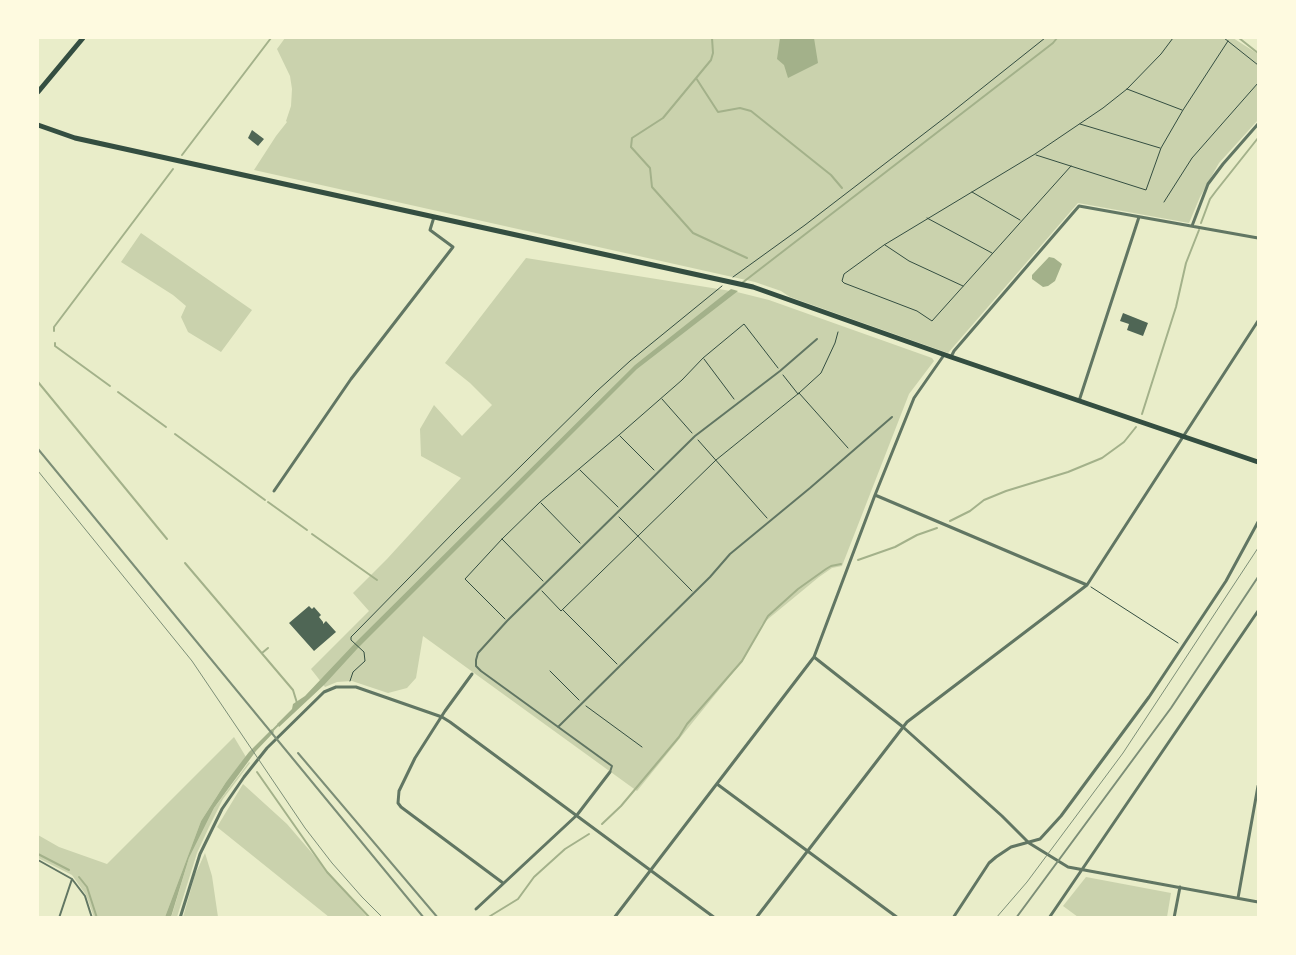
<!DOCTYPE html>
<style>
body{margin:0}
#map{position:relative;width:1296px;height:955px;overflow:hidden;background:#e9edc9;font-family:"Sofia Sans Condensed",sans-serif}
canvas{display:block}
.frame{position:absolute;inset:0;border:39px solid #fefae0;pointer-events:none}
</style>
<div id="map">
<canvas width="1296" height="955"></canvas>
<div class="frame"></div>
</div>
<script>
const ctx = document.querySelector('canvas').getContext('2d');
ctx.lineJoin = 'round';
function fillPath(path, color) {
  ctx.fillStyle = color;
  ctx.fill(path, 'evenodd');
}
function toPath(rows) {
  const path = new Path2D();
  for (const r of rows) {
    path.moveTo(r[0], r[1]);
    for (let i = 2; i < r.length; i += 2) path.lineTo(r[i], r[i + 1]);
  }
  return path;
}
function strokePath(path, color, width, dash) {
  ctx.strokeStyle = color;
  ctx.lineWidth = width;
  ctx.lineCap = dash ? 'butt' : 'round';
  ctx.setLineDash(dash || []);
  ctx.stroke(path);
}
fillPath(toPath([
 [285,38,1233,38,1258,54,1258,120,1219,163,1200,197,1189,223,1078,203,948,353,790,297,781,291,755,282,254,170,276,136,287,122,286,121,291,106,292,89,290,76,277,49],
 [141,233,252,310,221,352,188,332,181,317,186,306,173,295,121,262],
 [526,258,737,292,769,300,932,358,934,361,909,394,842,566,832,568,819,577,762,624,744,659,637,791,423,636,416,678,407,688,388,693,352,681,337,682,325,687,311,669,369,611,353,593,387,559,461,478,421,456,420,429,434,405,462,436,492,405,470,383,445,363],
 [234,737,246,757,226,782,201,821,165,917,94,917,86,895,72,875,38,858,38,835,59,847,107,864],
 [249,762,250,763,223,799,209,827,197,853,177,917,171,918,189,858,214,808],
 [243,784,287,824,367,917,329,917,217,827],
 [205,853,212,876,218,917,183,917,195,875],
 [1086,877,1171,893,1167,917,1078,917,1063,906]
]), '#cad2ad');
fillPath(toPath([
 [780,38,814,38,818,63,788,78,784,65,777,59],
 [1049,257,1054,258,1062,264,1055,281,1048,286,1043,287,1032,279,1032,275],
 [731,289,738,291,637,369,357,649,324,685,279,727,277,724,292,709,293,704,305,696,356,642,635,365],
 [272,729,274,732,256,751,214,808,189,858,171,917,165,917,201,821,226,782,249,752]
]), '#a3b18a');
strokePath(toPath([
 [712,38,713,53,711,60,663,118,632,138,631,147,650,168,652,187,693,233,747,258],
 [1239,38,1258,53],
 [696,78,718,112,740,108,751,111,831,175,842,188],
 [182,155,271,38],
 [1201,223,1210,199,1216,191,1258,138],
 [742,283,1053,43,1057,38],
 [54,331,54,327,173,169],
 [55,343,55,346,110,386],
 [38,382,167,539],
 [118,392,166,427],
 [1142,414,1176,307,1186,263,1199,230],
 [175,434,265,500],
 [268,502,307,530],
 [950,521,970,511,984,500,1006,491,1068,472,1102,458,1124,442,1136,427],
 [312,534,377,580],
 [858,560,895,547,917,535,937,528],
 [185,563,293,690,297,703],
 [262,653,268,648],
 [272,731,279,724],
 [257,772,327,872,370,918],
 [602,824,621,806,679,737,687,724,742,661,768,616,798,589,826,569,831,566,841,564],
 [38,854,69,870],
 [79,877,87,887,97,918],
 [487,918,518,899,534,877,565,849,589,834]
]), '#a3b18a', 2);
fillPath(toPath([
 [252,130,264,139,258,146,248,138],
 [1123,313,1148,323,1143,336,1127,330,1129,324,1120,321],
 [309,606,312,609,314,607,321,615,319,617,323,622,323,624,326,621,336,632,314,651,289,623]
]), '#4f6655');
strokePath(toPath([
 [1224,38,1258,65],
 [1256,38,1258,39],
 [1127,89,1182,110],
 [1080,124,1160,148],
 [1036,155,1146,190,1161,148,1183,110,1228,41],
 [1071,166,932,321,917,311,844,283,842,281,844,274,884,245,1035,154,1103,108,1127,89,1161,54,1173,38],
 [972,192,1020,220],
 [1164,202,1192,158,1258,83],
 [927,218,992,253],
 [885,245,909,261,963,286],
 [733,277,805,225,947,116,1045,38],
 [704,359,734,399],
 [783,375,798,394],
 [799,393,848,448],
 [662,399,692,433],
 [620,436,654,470],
 [698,440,767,518],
 [580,470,618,507],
 [541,503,580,543],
 [619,517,692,591],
 [502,539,543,581],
 [1091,587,1178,643],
 [542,591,561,611,716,460,799,393,821,373,835,343,838,332],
 [563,610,617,664],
 [505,619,465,579,502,539,540,502,619,435,682,380,703,358,744,324,778,368],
 [550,671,579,700],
 [350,681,353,672,365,661,364,652,351,640,351,637,357,631,457,529,597,391,630,361,722,286],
 [586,706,642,747]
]), '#344e41', 1);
strokePath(toPath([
 [558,727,710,577,730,554,810,488,892,417],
 [610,772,612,766,481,671,476,666,476,660,478,653,507,621,695,436,780,371,817,339],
 [38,860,72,879,85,896,92,918],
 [59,918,72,879]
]), '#617663', 2);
strokePath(toPath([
 [1192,226,1208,184,1223,164,1258,124],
 [951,357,954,351,1079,206,1258,238],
 [1079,401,1139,217],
 [274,491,351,379,453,247,430,230,434,217],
 [875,495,1087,585],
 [814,657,903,727,1002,816,1029,843,1068,867,1258,902],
 [472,674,445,711,415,758,399,791,398,803,401,807,503,883],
 [717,784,898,918],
 [1238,898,1258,786],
 [476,909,577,815,610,772],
 [180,918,200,854,222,809,244,777,267,748,324,692,336,687,356,687,442,717,450,722,715,918],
 [614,918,814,657,875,495,914,398,944,355],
 [756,918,907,722,1087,585,1258,321],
 [953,918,989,863,996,857,1011,847,1040,839,1061,816,1149,697,1226,581,1258,522],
 [1049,918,1258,611],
 [1174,918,1180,887]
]), '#617663', 3);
strokePath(toPath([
 [38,92,83,38],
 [38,125,75,138,753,287,951,357,1258,462]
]), '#344e41', 5);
strokePath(toPath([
 [38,471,192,661,305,828,332,863,362,897,383,918],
 [996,918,1027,882,1123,753,1258,548]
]), '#7c8e77', 1);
strokePath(toPath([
 [38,449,424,918],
 [298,753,438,918],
 [1016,918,1171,708,1258,577]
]), '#7c8e77', 2);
</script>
